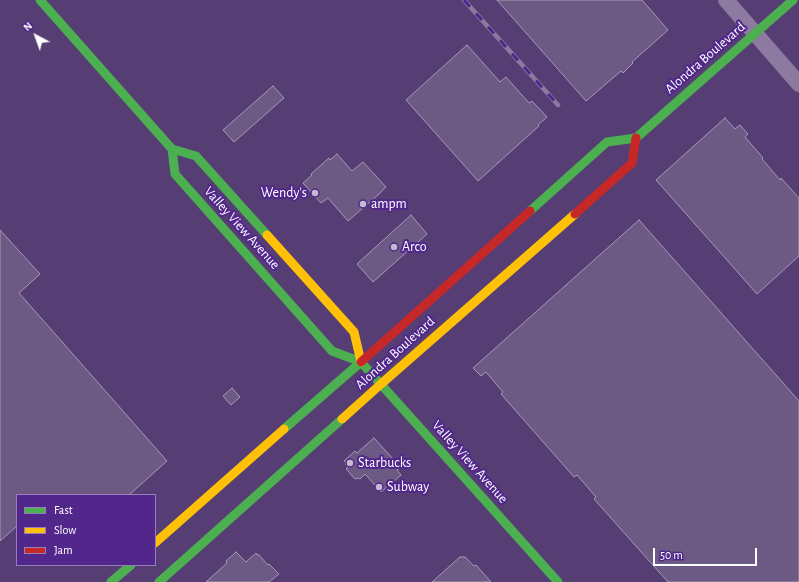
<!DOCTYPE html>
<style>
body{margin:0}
#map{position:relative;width:799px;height:582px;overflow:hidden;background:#563e75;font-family:"Alegreya Sans",sans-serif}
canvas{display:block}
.legend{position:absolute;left:16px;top:494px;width:140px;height:72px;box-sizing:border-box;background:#52278c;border:1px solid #977dba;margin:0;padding:5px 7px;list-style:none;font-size:12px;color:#fff}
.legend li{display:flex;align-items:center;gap:8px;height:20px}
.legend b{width:20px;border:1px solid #977dba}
.north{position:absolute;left:16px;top:16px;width:40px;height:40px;-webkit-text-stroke:3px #52278c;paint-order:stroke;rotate:319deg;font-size:11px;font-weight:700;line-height:16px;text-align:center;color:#fff}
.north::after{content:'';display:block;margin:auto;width:14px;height:18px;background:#fff;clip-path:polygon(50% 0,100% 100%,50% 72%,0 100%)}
.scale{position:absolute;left:653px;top:548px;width:104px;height:18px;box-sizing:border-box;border:2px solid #fff;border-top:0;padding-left:5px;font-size:12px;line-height:14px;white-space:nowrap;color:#fff;-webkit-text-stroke:3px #52278c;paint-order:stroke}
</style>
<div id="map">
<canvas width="799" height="582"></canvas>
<ul class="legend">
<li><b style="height:5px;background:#4caf50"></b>Fast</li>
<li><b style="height:5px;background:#ffc107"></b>Slow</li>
<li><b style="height:5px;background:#c62828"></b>Jam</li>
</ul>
<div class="north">N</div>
<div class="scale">50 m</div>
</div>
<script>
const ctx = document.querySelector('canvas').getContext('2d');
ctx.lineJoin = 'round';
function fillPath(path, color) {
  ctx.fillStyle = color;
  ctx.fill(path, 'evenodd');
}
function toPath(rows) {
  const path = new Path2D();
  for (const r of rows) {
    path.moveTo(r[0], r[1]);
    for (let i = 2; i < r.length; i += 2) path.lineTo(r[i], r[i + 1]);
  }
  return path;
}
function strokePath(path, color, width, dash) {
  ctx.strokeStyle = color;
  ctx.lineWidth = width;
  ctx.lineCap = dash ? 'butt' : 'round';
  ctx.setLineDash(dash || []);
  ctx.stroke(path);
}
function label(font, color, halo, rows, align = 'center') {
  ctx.font = font + ' "Alegreya Sans",sans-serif';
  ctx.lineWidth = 4;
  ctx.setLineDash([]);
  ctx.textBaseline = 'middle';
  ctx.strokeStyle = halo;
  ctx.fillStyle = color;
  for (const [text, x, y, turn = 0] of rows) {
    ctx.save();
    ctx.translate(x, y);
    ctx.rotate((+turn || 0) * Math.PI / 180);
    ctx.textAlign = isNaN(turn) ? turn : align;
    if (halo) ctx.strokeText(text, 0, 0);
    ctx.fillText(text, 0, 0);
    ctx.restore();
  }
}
const building = toPath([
 [497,0,642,0,668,30,632,62,633,63,623,73,621,71,586,101,497,0],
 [467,45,500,82,506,77,529,103,532,101,547,117,538,125,539,126,478,181,406,100,467,45],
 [273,86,284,98,234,142,223,130,273,86],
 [725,118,735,129,740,125,748,134,745,137,763,158,762,159,780,180,781,178,799,198,799,256,757,294,656,180,725,118],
 [337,154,352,171,363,162,386,187,379,194,348,221,328,198,321,203,303,183,312,175,311,174,329,158,330,160,337,154],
 [411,215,427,234,373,282,357,264,411,215],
 [639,220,799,401,799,582,668,582,594,499,596,497,577,475,574,477,501,394,503,392,486,372,481,376,473,368,639,220],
 [0,230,40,274,19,293,167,461,129,495,17,495,17,526,0,541,0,230],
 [232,388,240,397,231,405,223,396,232,388],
 [374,438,395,461,394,461,400,468,397,470,401,475,381,492,365,474,360,479,358,478,356,479,354,478,346,469,348,467,345,464,346,463,344,461,355,451,357,453,374,438],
 [236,552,246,562,256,553,257,555,258,554,268,565,269,564,279,574,269,582,206,582,227,563,226,561,236,552],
 [460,557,465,557,474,566,476,565,491,582,432,582,460,557]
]);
fillPath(building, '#6c5a85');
strokePath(building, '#a699b8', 1);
strokePath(toPath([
 [726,0,799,84]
]), '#8c7aa1', 16);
strokePath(toPath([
 [40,0,172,149,196,156,267,235],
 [172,149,175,174,332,351,361,362],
 [530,211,607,142,636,138,793,0],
 [284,429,361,362,558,582],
 [111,582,131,565],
 [159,582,342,419]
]), '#4caf50', 9);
strokePath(toPath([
 [267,235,354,332,361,362],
 [381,384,575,214],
 [342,419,381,384],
 [155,543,284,429]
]), '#ffc107', 9);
strokePath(toPath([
 [575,214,632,163,636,138],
 [361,362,530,211]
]), '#c62828', 9);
const rail = toPath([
 [464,0,558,105]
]);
strokePath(rail, '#8b7aa0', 4.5);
strokePath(rail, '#52278c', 3, [9]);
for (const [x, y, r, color] of [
 [315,193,4,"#c4bbcf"],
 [363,204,4,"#c4bbcf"],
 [394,247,4,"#c4bbcf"],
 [350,463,4,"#c4bbcf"],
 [379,487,4,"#c4bbcf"]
]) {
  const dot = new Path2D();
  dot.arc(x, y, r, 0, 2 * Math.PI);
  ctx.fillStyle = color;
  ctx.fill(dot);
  strokePath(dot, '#52278c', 1.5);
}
label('14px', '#fff', '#52278c', [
 ["Alondra Boulevard",705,58,-41],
 ["Valley View Avenue",242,228,48],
 ["Alondra Boulevard",395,353,-42],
 ["Valley View Avenue",470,462,48]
]);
label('14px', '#fff', '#52278c', [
 ["Wendy's",307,193,"right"],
 ["ampm",371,204],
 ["Arco",402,247],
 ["Starbucks",358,463],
 ["Subway",387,487]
], 'left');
</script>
